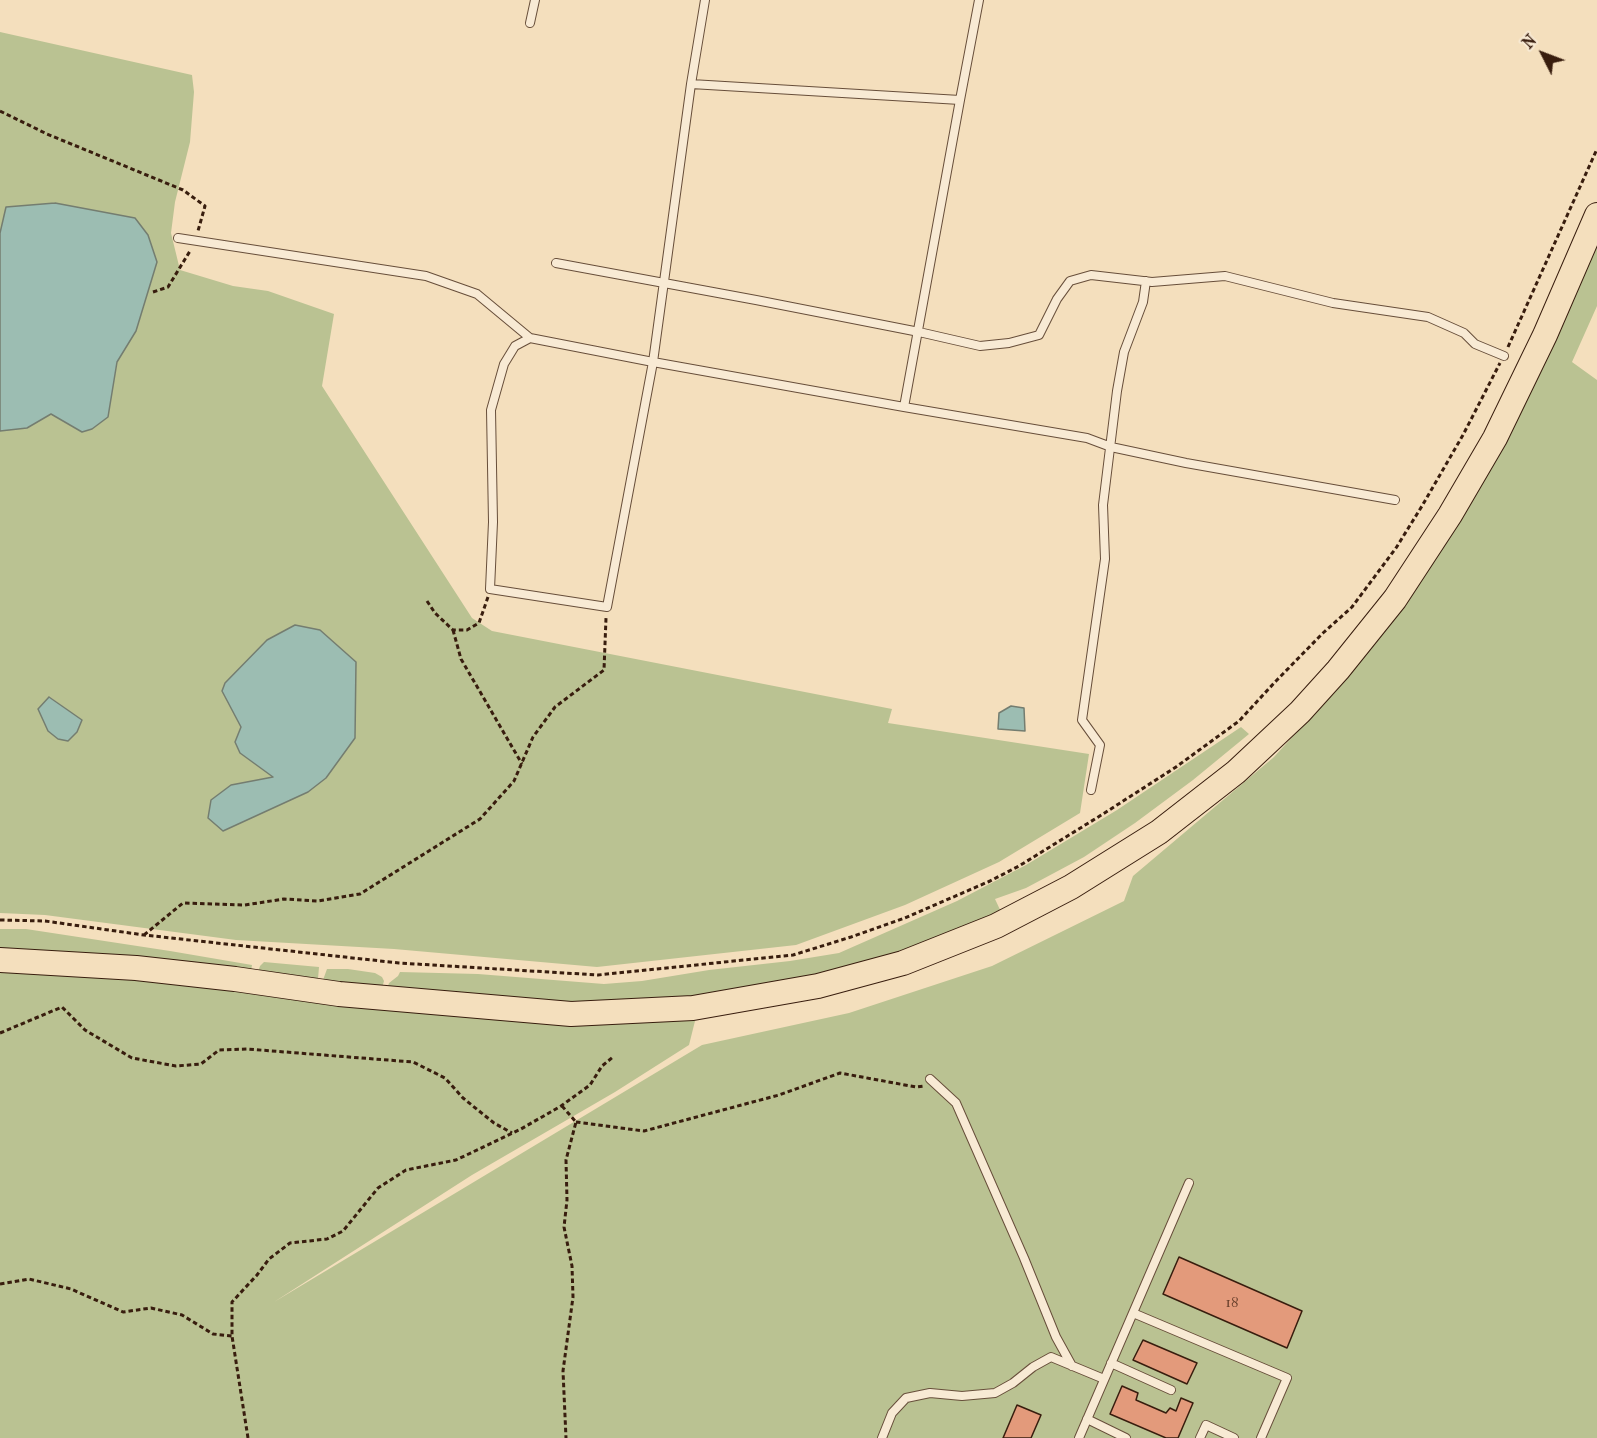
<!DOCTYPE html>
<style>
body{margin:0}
#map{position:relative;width:1597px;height:1438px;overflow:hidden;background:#f4dfbd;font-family:"IM FELL French Canon",serif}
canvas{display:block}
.north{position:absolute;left:1513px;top:24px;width:60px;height:60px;-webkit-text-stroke:4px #f8ead4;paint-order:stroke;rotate:312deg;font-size:16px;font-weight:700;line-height:24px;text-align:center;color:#381d0e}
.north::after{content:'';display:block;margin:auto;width:21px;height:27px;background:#381d0e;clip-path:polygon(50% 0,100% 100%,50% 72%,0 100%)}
</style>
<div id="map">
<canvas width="1597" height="1438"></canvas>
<div class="north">N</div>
</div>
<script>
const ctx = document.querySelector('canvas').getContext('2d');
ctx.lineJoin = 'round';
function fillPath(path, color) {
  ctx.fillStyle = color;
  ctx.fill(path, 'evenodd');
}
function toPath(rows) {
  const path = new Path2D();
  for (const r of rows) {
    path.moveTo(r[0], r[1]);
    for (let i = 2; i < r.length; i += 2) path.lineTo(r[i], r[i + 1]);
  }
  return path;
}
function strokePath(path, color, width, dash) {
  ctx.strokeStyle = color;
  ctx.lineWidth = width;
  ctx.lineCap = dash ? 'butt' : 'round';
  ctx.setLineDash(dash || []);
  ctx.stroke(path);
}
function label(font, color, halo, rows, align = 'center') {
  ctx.font = font + ' "IM FELL French Canon",serif';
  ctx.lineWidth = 4.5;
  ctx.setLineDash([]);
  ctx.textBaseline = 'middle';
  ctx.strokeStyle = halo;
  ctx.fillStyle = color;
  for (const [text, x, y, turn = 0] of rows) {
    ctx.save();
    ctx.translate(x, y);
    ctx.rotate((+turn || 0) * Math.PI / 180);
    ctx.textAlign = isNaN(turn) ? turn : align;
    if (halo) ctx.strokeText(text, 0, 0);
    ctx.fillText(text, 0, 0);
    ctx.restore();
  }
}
fillPath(toPath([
 [0,32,192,75,194,92,190,142,175,202,171,233,180,270,233,286,268,291,334,314,322,386,472,618,492,631,892,709,888,723,1089,754,1080,813,999,862,905,905,796,945,597,967,394,949,236,940,45,915,0,913,0,431,27,428,51,414,108,417,117,362,136,331,6,207,0,233],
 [320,630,356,662,355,738,326,778,308,792,223,831,231,785,274,777,240,753,235,742,241,727,222,691,225,683,268,640],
 [50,697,81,720,77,732],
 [1597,242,1597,306,1572,362,1597,380,1597,1438,0,1438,0,971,34,972,696,1017,689,1045,615,1092,472,1175,274,1302,702,1045,849,1013,992,966,1124,901,1133,876,1274,757,1316,711,1379,638,1428,569],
 [1241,727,1249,734,1193,780,1135,823,1084,857,1026,888,995,899,1002,914,960,932,904,953,850,970,752,991,701,998,656,1002,596,1004,489,1002,281,979,130,958,33,952,0,952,0,929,26,929,170,951,252,965,251,971,258,972,260,966,264,962,319,967,318,979,323,980,327,969,348,969,375,973,382,977,384,981,382,988,387,989,389,983,398,976,400,972,478,974,604,984,642,981,709,970,790,961,839,953,957,901,1026,865,1117,810]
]), '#bac292');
const water = toPath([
 [55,203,135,218,148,235,157,262,136,331,117,362,108,417,92,429,82,432,51,414,27,428,0,431,0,233,6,207,55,203],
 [295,625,320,630,356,662,355,738,326,778,308,792,223,831,208,818,211,800,231,785,273,777,240,753,235,742,241,727,222,691,225,683,267,640,295,625],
 [49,697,82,720,77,732,68,741,58,739,48,731,38,709,49,697],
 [1011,706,1024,708,1025,731,998,729,999,713,1011,706]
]);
fillPath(water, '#9cbdb2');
strokePath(water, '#747d70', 1.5);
const building = toPath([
 [1179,1257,1302,1311,1287,1348,1163,1294,1179,1257],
 [1143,1340,1197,1363,1187,1384,1133,1360,1143,1340],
 [1122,1386,1138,1393,1136,1400,1166,1413,1170,1408,1176,1411,1181,1398,1193,1403,1178,1438,1166,1438,1110,1414,1122,1386],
 [1017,1405,1041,1415,1031,1438,1003,1438,1017,1405]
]);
fillPath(building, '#e39a7b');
strokePath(building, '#381d0e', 1.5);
const lane = toPath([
 [530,23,535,0],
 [691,84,960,100],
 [178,238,426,276,477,294,530,338,653,362,904,407,1087,438,1111,447,1186,463,1395,500],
 [556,263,756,300,919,332,980,346,1009,343,1039,335,1057,299,1070,281,1091,275,1152,282,1225,276,1333,303,1428,317,1464,333,1475,344,1504,356],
 [530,338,515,346,504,364,491,410,493,522,490,589,607,607,653,362,691,84,705,0],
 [904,407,960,100,979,0],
 [1091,790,1100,745,1082,720,1105,559,1103,505,1117,391,1124,352,1143,302,1146,281],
 [930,1079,956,1103,1024,1258,1056,1337,1072,1366],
 [1133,1313,1287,1378,1261,1438],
 [1111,1363,1171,1390],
 [1087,1419,1126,1438],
 [882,1438,892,1413,906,1398,930,1393,962,1396,995,1393,1013,1383,1033,1367,1051,1357,1104,1379],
 [1079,1438,1189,1183],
 [1200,1438,1206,1425,1234,1438]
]);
const primary = toPath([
 [0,960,136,968,235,979,339,994,571,1014,693,1008,818,986,903,963,996,926,1071,887,1159,832,1236,772,1300,712,1338,670,1395,599,1450,515,1495,438,1545,335,1597,215]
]);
strokePath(lane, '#674e3a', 10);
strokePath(primary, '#381d0e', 26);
strokePath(toPath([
 [0,111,47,134,183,190,205,206,198,231],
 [153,292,168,287,190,251],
 [1508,347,1597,149],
 [427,601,435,613,453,630,467,630,479,623,488,597],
 [453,630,461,659,522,764],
 [0,920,45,921,144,935,399,963,598,975,793,955,851,937,905,918,990,881,1019,866,1103,814,1176,767,1239,721,1276,681,1323,633,1352,607,1396,548,1422,506,1463,435,1500,363],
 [144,935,183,903,245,905,284,899,318,901,360,894,480,819,514,781,533,737,555,707,604,670,606,618],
 [0,1033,62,1007,85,1030,132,1058,176,1066,201,1064,219,1050,247,1049,413,1062,445,1078,463,1098,494,1123,512,1133],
 [562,1106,576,1122,566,1160,567,1200,564,1227,572,1266,573,1297,563,1371,566,1438],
 [576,1122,644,1131,779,1095,840,1073,916,1087,924,1086],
 [0,1284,29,1279,71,1289,123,1312,151,1308,182,1315,213,1334,232,1336],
 [248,1438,232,1336,232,1302,257,1275,269,1259,290,1243,327,1239,343,1231,378,1188,406,1170,456,1160,521,1129,561,1106,590,1085,602,1066,613,1057]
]), '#381d0e', 3, [4.5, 3]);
strokePath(lane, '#f8ead4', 8);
strokePath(primary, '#f4dfbd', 24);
label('15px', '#633c29', null, [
 ["18",1232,1303]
]);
</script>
